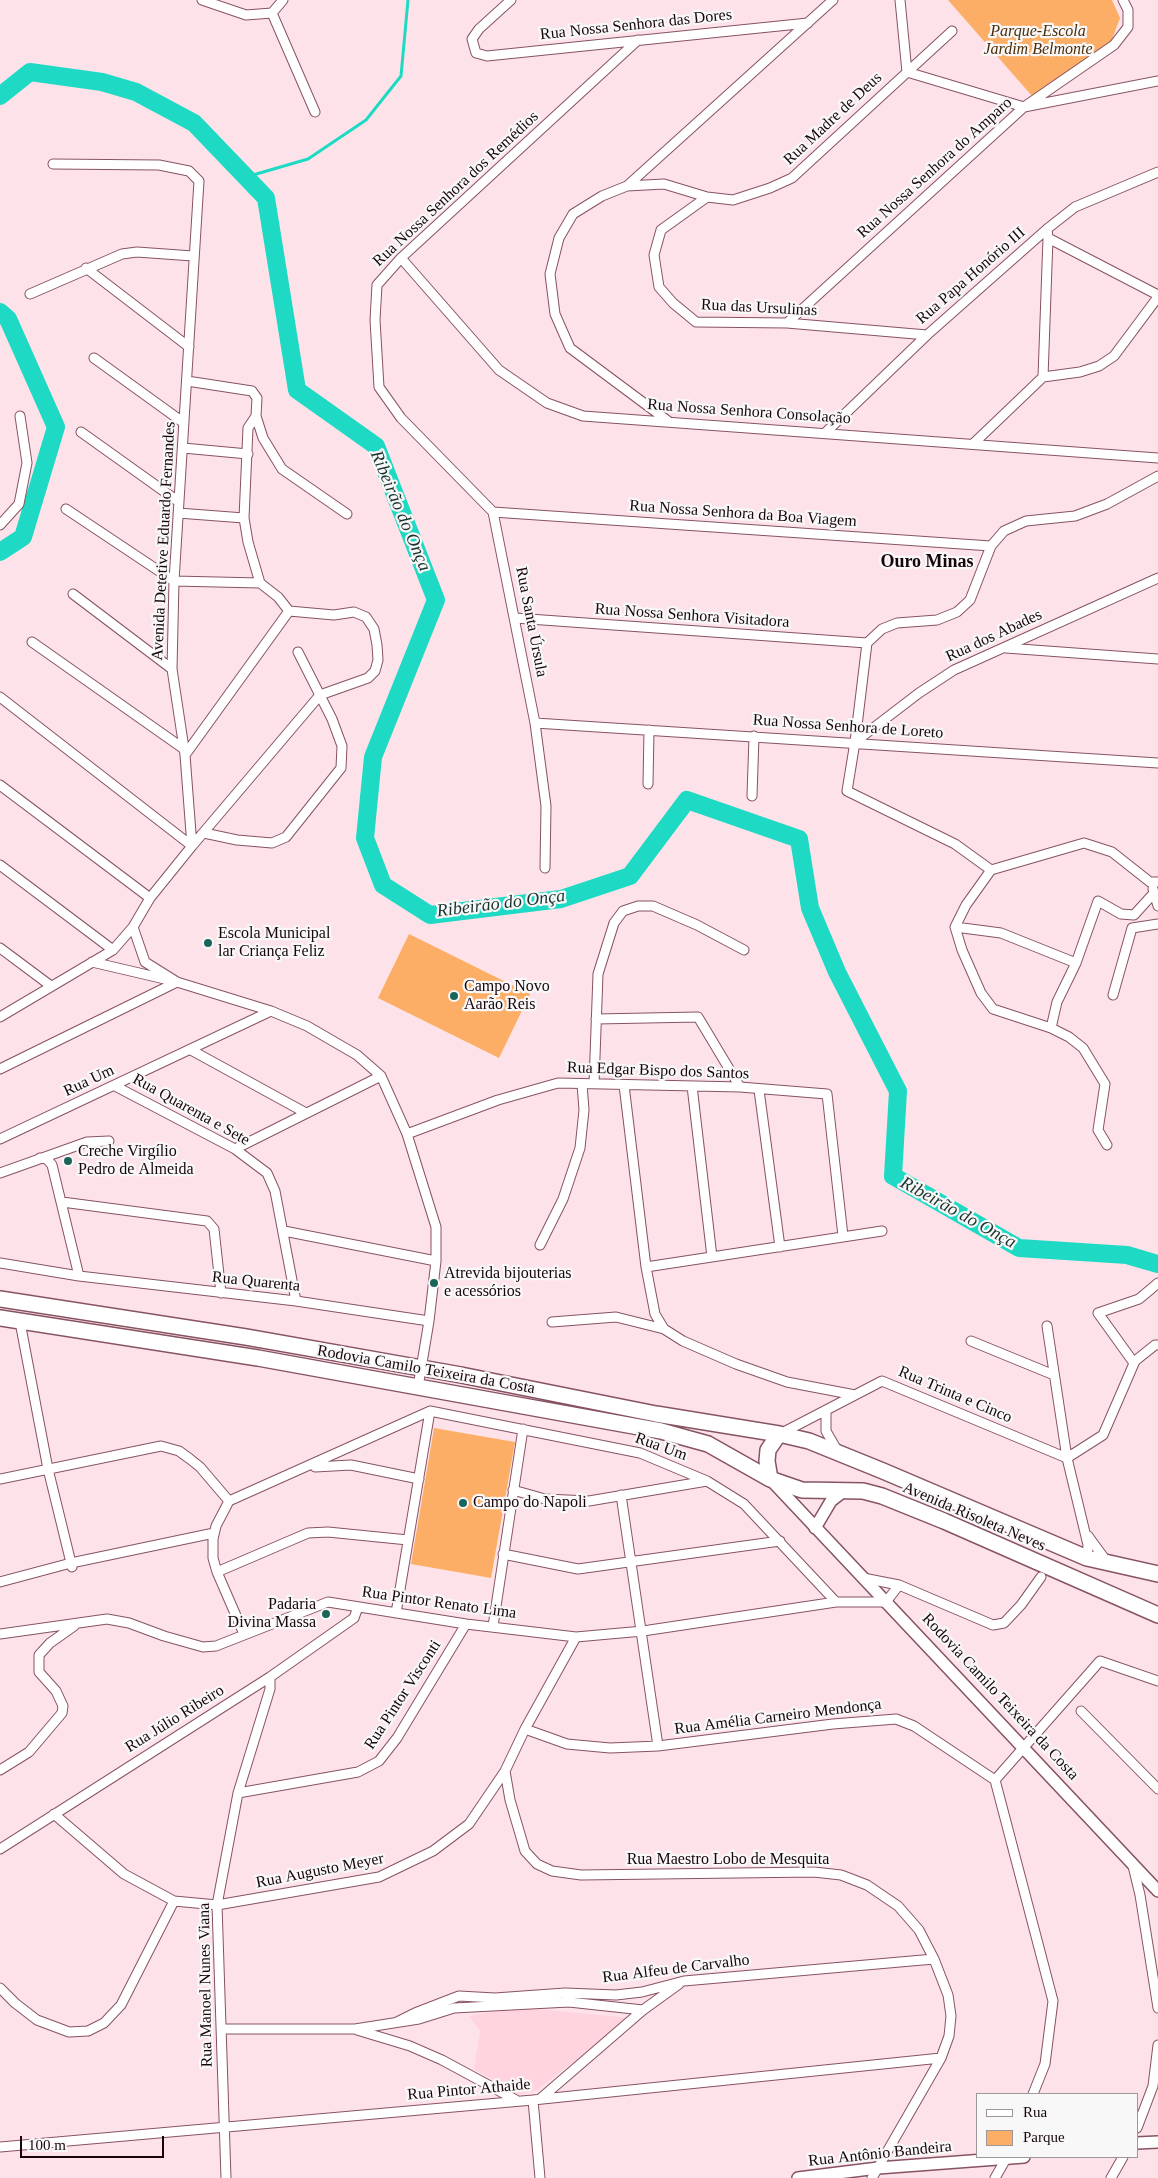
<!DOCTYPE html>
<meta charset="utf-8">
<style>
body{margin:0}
#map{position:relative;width:1158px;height:2178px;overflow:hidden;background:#fde3e9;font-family:"Times New Roman",serif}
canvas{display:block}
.legend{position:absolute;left:976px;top:2093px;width:162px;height:65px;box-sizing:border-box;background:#f8f8f8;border:1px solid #9e9799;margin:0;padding:6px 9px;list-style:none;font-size:15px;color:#18050b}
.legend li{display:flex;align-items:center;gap:10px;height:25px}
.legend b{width:25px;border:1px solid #9e9799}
.scale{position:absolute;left:20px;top:2136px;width:144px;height:22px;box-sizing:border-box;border:2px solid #18050b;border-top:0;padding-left:6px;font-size:15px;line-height:18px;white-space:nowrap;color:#18050b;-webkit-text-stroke:4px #f8f8f8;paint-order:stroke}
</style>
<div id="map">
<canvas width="1158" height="2178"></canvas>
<ul class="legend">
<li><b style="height:6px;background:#fff"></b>Rua</li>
<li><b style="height:14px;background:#fcae66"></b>Parque</li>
</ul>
<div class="scale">100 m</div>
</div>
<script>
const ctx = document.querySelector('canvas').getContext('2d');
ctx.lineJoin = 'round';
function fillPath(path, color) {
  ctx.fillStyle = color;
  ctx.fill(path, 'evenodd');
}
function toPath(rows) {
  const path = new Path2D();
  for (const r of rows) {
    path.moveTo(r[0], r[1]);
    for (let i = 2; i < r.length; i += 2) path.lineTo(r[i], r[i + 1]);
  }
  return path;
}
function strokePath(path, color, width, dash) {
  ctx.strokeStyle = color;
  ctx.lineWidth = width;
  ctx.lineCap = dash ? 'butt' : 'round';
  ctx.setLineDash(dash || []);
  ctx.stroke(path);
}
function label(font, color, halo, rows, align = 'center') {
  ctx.font = font + ' "Times New Roman",serif';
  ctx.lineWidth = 4.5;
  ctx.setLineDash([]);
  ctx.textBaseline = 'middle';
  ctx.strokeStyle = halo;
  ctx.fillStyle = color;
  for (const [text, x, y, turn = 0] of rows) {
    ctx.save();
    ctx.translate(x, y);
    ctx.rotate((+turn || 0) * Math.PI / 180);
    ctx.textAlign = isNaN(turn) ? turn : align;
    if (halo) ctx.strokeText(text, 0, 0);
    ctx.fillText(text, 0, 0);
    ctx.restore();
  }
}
fillPath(toPath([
 [518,2007,630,2018,537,2090,518,2095,474,2069,480,2031,469,2016]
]), '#ffd4de');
fillPath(toPath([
 [948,0,1112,0,1120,18,1111,42,1032,96],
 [409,934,530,994,499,1058,378,998],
 [434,1428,515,1442,491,1578,411,1564]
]), '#fcae66');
strokePath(toPath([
 [246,177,308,159,366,120,401,76,408,0]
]), '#1edac4', 3);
strokePath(toPath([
 [0,96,30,72,102,82,136,92,194,123,266,198,297,390,376,446,436,600,373,757,365,838,383,885,430,915,561,899,630,876,687,800,799,839,810,908,837,972,898,1091,893,1176,1019,1248,1127,1255,1158,1264],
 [0,312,8,319,56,427,23,537,0,552]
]), '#1edac4', 18);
const minor = toPath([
 [202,0,246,15,272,13,283,0],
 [511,0,479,29,472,39,476,53,487,56,808,23],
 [900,0,907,72,1024,107,1114,45,1128,27,1128,10,1123,0],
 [272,13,315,112],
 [53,164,159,165,189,171,199,181,174,581,172,669,185,755,192,846],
 [627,186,833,0],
 [707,197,661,230,654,255,659,287,673,303,696,322,787,323,927,335],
 [1048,238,1158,295],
 [401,258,499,370,547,403,583,416,1158,458],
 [86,268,189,347],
 [30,294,122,254,137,252,193,256],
 [787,323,1024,107,1158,81],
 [94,358,184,423],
 [1043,377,1048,238,1047,229],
 [187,381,252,391,257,398,256,416,263,438,282,469,347,514],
 [256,416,248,428,244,518,248,542,260,583,278,597,289,611],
 [668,421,570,348,555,314,550,274,559,238,573,214,602,196,627,186,664,184,707,197,733,200,770,188,792,178,952,31],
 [81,432,179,502],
 [825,433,927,335,1047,229,1075,207,1158,172],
 [974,443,1043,377,1080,372,1099,366,1114,356,1158,297],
 [183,448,248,454],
 [66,509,174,581,260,583],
 [493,512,991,546],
 [178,513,244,518],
 [0,525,19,504,27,463,20,416],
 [73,594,172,669],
 [515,618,867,643],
 [32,642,184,749],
 [1006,648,1158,659],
 [0,697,192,846],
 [535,723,1158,763],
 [855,742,919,693,954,670,1158,578],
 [185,755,289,611],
 [648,784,649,730],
 [0,785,150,898],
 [752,796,754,736],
 [204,833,237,840,272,843,286,837,341,768,342,746,332,719,298,652],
 [0,865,113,950],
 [545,868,546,806,535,723,493,512,401,418,379,387,375,320,377,285,401,258,638,40],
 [991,870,955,844,847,791,855,742,867,643,882,629,897,623,937,620,957,612,970,600,991,546,1004,531,1026,521,1075,516,1107,504,1158,476],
 [991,870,966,905,955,927,962,950,981,993,993,1009,1051,1028,1069,1037,1083,1048,1105,1084,1098,1130,1107,1145],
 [991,870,1084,843,1112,852,1150,882,1158,882],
 [1153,889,1158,906],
 [133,927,145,962,177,982,271,1011,307,1026,357,1055,381,1076,407,1134,436,1227,436,1261,429,1321,418,1387],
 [955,927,1001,933,1076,963],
 [0,948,51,986],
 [92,962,169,980],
 [1113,995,1132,928,1158,924],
 [0,1017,113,950,133,927,150,898,192,846,320,695,368,678,375,671,378,660,377,645,374,629,366,617,354,612,334,615,289,611],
 [596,1019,698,1017,740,1087],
 [1051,1028,1057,1002,1076,963,1098,901,1121,914,1134,915,1154,893],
 [191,1050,306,1113],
 [0,1069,177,982],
 [594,1084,598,974,614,923,623,911,638,906,653,906,697,925,744,950],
 [624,1085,646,1267,655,1314,664,1329,683,1341,736,1364,787,1382,855,1395],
 [115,1086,235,1149,267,1173,275,1191,296,1301],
 [692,1086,712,1257],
 [759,1090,780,1247],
 [407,1134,498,1100,558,1083,740,1087,827,1094,843,1236],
 [0,1139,271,1011],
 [235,1149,381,1076],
 [40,1158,47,1159,52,1165,79,1276],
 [0,1173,87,1142,109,1141],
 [62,1202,207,1221,214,1229,221,1293],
 [284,1231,436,1261],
 [540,1245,563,1199,580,1148,584,1110,582,1084],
 [0,1263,79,1276,296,1301,429,1321],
 [646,1267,882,1231],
 [20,1322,48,1469,72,1567],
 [552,1322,616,1317,664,1329],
 [1047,1326,1067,1458,1088,1545,1087,1558],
 [971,1341,1054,1375],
 [1134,1363,1098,1313,1139,1299,1158,1283],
 [826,1410,826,1431,838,1452],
 [430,1411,640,1453,707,1481,744,1504,836,1602],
 [780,1434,882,1381,1067,1458,1103,1435,1135,1361,1155,1345,1158,1345],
 [315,1467,351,1465,419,1479],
 [0,1479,161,1446,179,1451,190,1459,200,1467,229,1501],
 [513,1490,545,1499,589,1501,707,1481],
 [621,1495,658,1746],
 [229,1501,430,1411],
 [229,1501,216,1526,213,1539,213,1558,217,1572,244,1634],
 [1088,1536,1107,1562],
 [503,1554,578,1569,780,1541],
 [217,1572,308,1533,328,1532,408,1540],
 [863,1578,899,1585,993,1625,1004,1623,1021,1605,1041,1577],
 [0,1582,71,1563,214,1533],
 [396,1613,430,1411],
 [493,1626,523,1429],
 [0,1634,107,1619,129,1623,164,1636,203,1647,216,1646,328,1602,466,1624,576,1637,643,1631,836,1602,886,1602,899,1585],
 [1081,1711,1158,1789],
 [525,1729,567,1744,610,1748,658,1746,833,1724,896,1719,914,1726,995,1780,1053,2001,1045,2064,1033,2094],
 [0,1770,29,1752,62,1713,63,1706,56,1691,39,1672,39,1655,50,1643,74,1626],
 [505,1771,510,1800,525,1851,537,1864,552,1871,581,1875,814,1872,841,1875,867,1885,898,1906,919,1930,934,1959,948,1995,951,2016,949,2036,941,2058,872,2178],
 [995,1780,1100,1661,1158,1681],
 [238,1793,358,1772,379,1761,397,1738,466,1624],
 [54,1814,124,1874,174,1901,217,1905,379,1877,433,1851,469,1824,505,1771,525,1729,576,1637],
 [0,1849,270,1677,354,1618,358,1607],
 [1133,1866,1140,1895,1158,2008],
 [0,1988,15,2003,37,2020,69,2032,88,2031,104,2023,121,2005,174,1901],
 [397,2022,415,2013,459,1996,495,1998,565,1993,616,1995,642,1992,684,1981,934,1959],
 [222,2029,355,2029,419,2019,454,2008,569,2002,643,2010],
 [357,2030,410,2046,442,2060,516,2100],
 [540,2099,643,2010,679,1984],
 [533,2100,540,2178],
 [1137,2128,1153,2086,1158,2045],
 [0,2147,533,2100,941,2058],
 [226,2178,217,1905,238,1793,270,1689,270,1677],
 [995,2178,1007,2157],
 [1111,2178,1123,2157]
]);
const tertiary = toPath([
 [771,1480,1158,1891],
 [815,1528,831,1501,845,1490],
 [1137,2143,1158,2142],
 [798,2178,878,2168,1024,2157]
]);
const trunk = toPath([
 [0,1299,246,1337,461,1375,656,1414,779,1434,809,1441,883,1471,1087,1558,1158,1574],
 [0,1318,258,1358,661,1431,708,1444,770,1479,802,1490,863,1491,882,1496,944,1521,1158,1615],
 [770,1479,767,1461,768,1450,779,1434]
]);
strokePath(minor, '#875361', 11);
strokePath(tertiary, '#875361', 14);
strokePath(trunk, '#875361', 18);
strokePath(minor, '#fff', 9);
strokePath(tertiary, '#fff', 11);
strokePath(trunk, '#fff', 15);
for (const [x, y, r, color] of [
 [208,943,5,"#1b645a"],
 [454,996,5,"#1b645a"],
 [68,1161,5,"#1b645a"],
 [434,1283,5,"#1b645a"],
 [463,1503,5,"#1b645a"],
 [326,1614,5,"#1b645a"]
]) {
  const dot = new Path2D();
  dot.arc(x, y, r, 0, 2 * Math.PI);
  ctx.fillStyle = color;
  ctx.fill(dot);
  strokePath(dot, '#f8f8f8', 2);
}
label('16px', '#18050b', '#f8f8f8', [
 ["Rua Nossa Senhora das Dores",636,25,-6],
 ["Rua Madre de Deus",833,119,-43],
 ["Rua Nossa Senhora do Amparo",935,168,-42],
 ["Rua Nossa Senhora dos Remédios",456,189,-43],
 ["Rua Papa Honório III",971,276,-41],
 ["Rua das Ursulinas",759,308,3],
 ["Rua Nossa Senhora Consolação",749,412,4],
 ["Rua Nossa Senhora da Boa Viagem",743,514,4],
 ["Avenida Detetive Eduardo Fernandes",164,541,-87],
 ["Rua Nossa Senhora Visitadora",692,616,4],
 ["Rua Santa Úrsula",531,622,79],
 ["Rua dos Abades",994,636,-25],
 ["Rua Nossa Senhora de Loreto",848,727,4],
 ["Rua Edgar Bispo dos Santos",658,1071,2],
 ["Rua Um",89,1081,-25],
 ["Rua Quarenta e Sete",191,1110,29],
 ["Rua Quarenta",256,1282,6],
 ["Rodovia Camilo Teixeira da Costa",426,1370,10],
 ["Rua Trinta e Cinco",955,1395,23],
 ["Rua Um",661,1447,20],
 ["Avenida Risoleta Neves",974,1517,23],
 ["Rua Pintor Renato Lima",439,1603,8],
 ["Rua Pintor Visconti",403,1695,-57],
 ["Rodovia Camilo Teixeira da Costa",1000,1697,47],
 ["Rua Amélia Carneiro Mendonça",778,1717,-7],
 ["Rua Júlio Ribeiro",175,1719,-32],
 ["Rua Maestro Lobo de Mesquita",728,1860],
 ["Rua Augusto Meyer",320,1871,-11],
 ["Rua Alfeu de Carvalho",676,1969,-7],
 ["Rua Manoel Nunes Viana",206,1985,-91],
 ["Rua Pintor Athaide",469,2090,-5],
 ["Rua Antônio Bandeira",880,2154,-6]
]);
label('italic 16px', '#4e2d0a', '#f8f8f8', [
 ["Parque-Escola",1038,32],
 ["Jardim Belmonte",1038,50]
]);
label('16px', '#18050b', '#f8f8f8', [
 ["Escola Municipal",218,934],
 ["lar Criança Feliz",218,952],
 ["Campo Novo",464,987],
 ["Aarão Reis",464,1005],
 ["Creche Virgílio",78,1152],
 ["Pedro de Almeida",78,1170],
 ["Atrevida bijouterias",444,1274],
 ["e acessórios",444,1292],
 ["Campo do Napoli",473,1503],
 ["Padaria",316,1605,"right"],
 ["Divina Massa",316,1623,"right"]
], 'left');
label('italic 18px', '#19332f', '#f8f8f8', [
 ["Ribeirão do Onça",400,511,67],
 ["Ribeirão do Onça",501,904,-7],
 ["Ribeirão do Onça",958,1213,29]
]);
label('bold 18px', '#18050b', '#f8f8f8', [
 ["Ouro Minas",927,562]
]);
</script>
